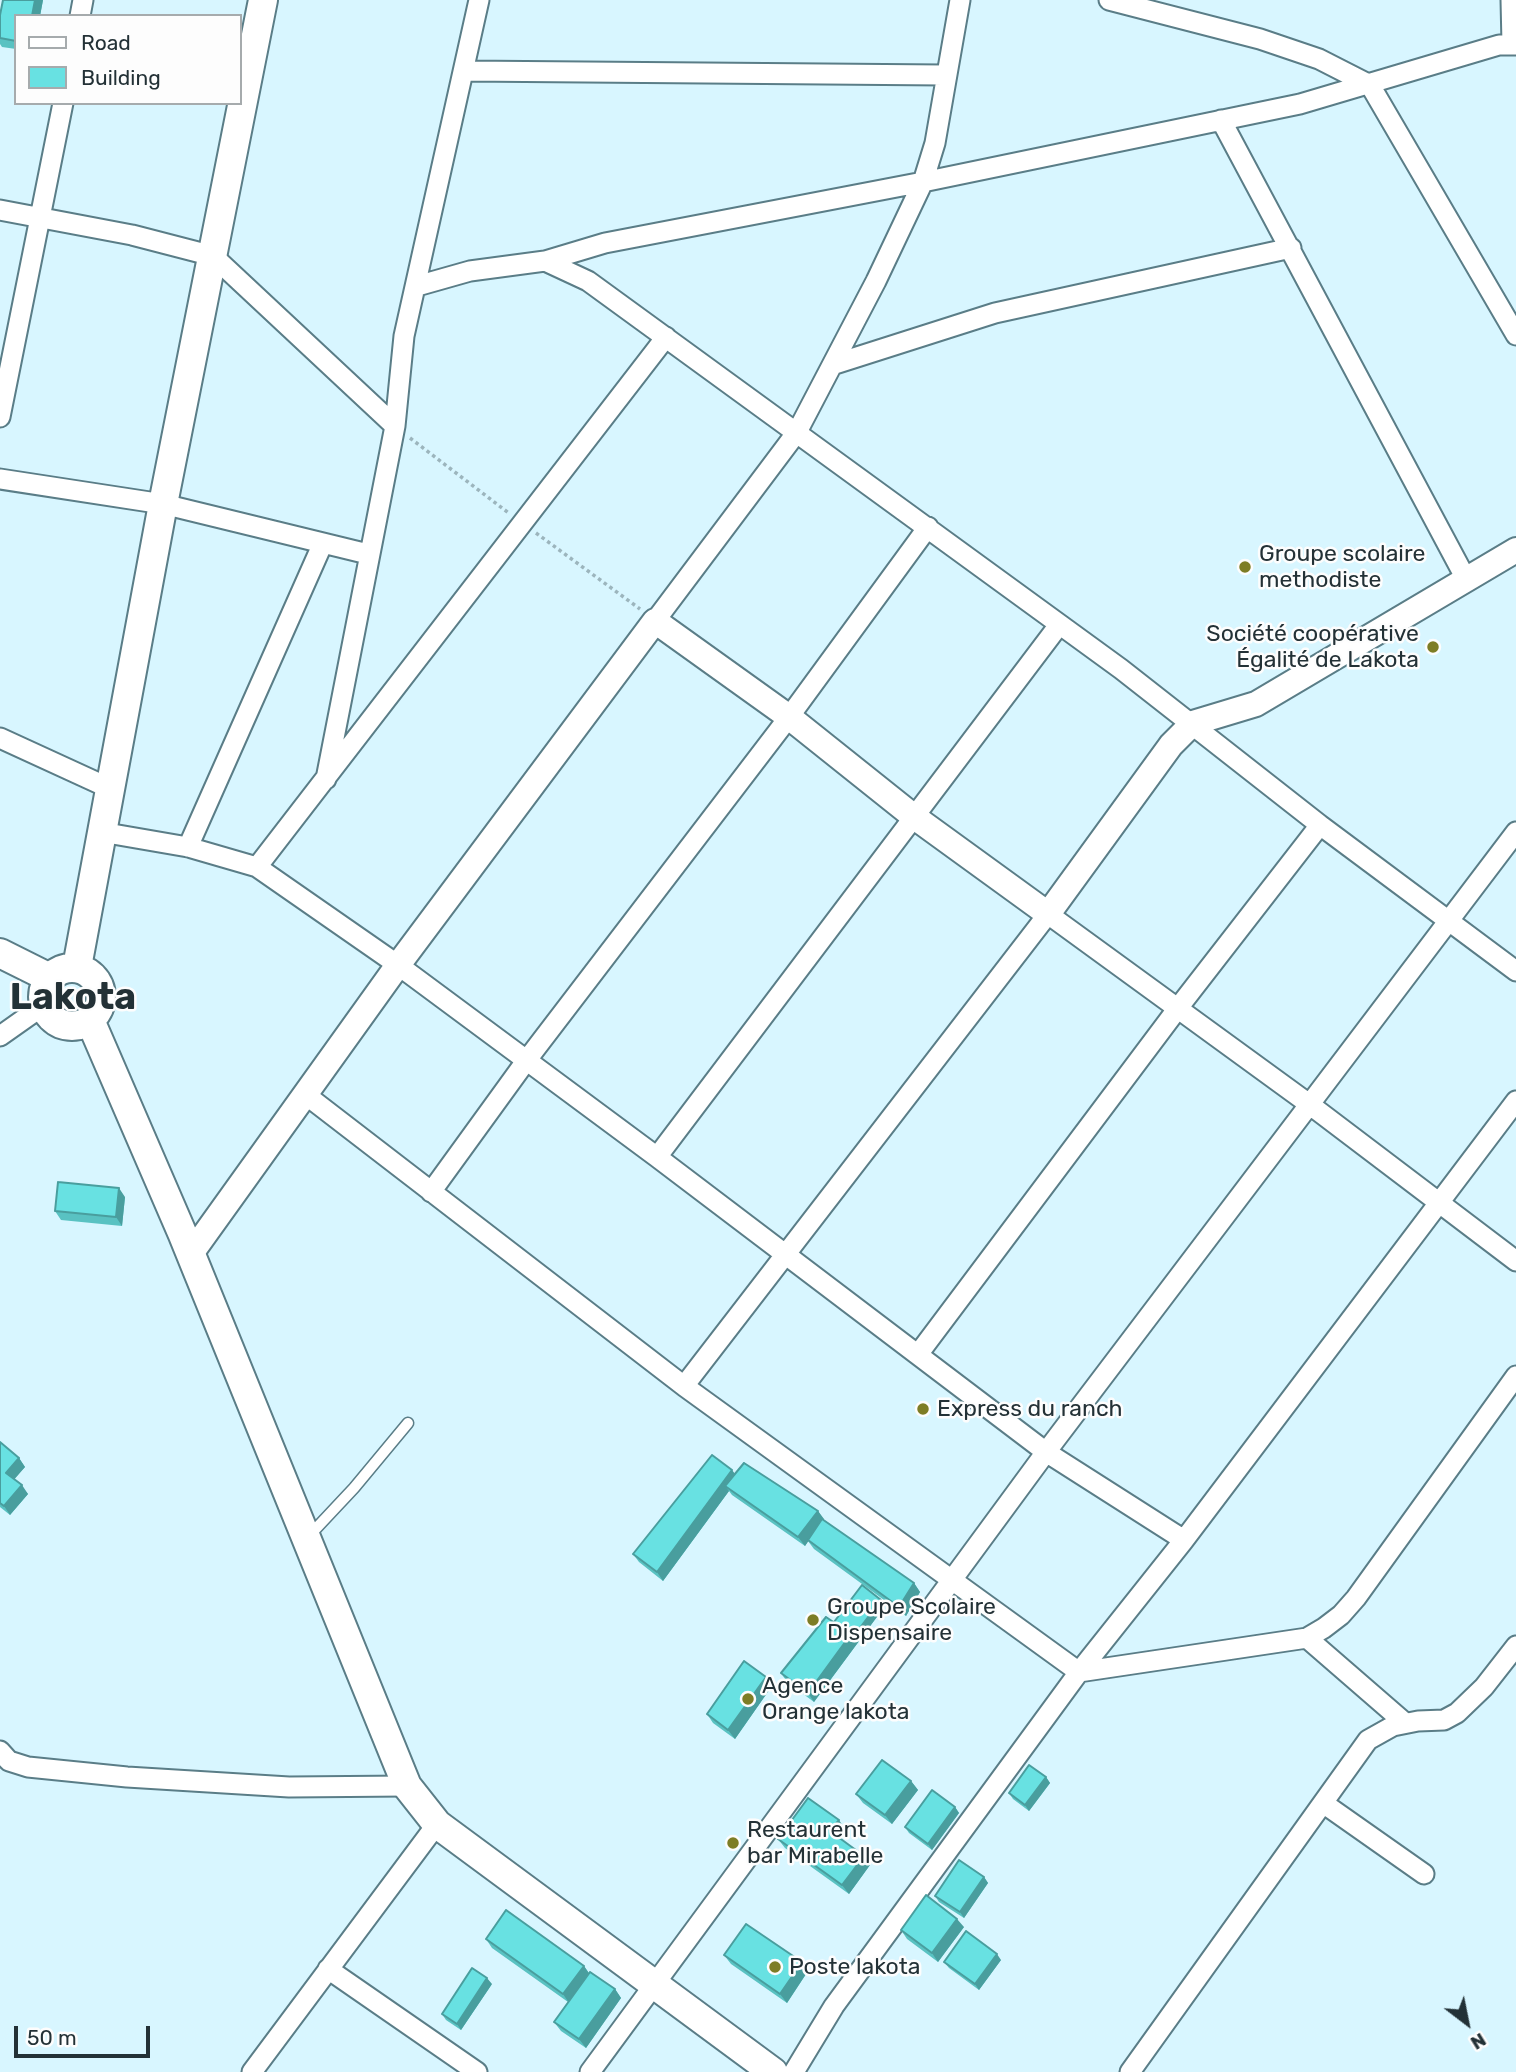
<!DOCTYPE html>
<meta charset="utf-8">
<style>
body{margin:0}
#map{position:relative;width:1516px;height:2072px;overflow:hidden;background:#d8f6ff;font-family:Rubik,sans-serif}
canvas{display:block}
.legend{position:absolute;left:14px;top:14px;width:228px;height:91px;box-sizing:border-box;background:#fdfdfd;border:2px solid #a6abad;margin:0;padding:9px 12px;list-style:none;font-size:21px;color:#233136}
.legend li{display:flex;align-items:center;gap:14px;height:35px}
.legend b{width:35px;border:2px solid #a6abad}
.north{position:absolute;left:1432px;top:1988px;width:70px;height:70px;-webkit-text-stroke:5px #fdfdfd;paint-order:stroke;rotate:148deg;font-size:19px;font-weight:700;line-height:28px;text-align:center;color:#233136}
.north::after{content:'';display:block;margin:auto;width:24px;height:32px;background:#233136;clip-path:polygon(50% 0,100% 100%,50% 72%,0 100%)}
.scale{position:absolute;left:14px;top:2026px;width:136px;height:32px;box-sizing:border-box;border:4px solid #233136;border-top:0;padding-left:9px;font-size:21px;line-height:24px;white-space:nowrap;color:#233136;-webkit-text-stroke:5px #fdfdfd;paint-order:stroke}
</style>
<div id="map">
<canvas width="1516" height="2072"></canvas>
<ul class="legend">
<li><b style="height:9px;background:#fff"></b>Road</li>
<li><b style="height:19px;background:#68e1e2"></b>Building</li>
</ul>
<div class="north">N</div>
<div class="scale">50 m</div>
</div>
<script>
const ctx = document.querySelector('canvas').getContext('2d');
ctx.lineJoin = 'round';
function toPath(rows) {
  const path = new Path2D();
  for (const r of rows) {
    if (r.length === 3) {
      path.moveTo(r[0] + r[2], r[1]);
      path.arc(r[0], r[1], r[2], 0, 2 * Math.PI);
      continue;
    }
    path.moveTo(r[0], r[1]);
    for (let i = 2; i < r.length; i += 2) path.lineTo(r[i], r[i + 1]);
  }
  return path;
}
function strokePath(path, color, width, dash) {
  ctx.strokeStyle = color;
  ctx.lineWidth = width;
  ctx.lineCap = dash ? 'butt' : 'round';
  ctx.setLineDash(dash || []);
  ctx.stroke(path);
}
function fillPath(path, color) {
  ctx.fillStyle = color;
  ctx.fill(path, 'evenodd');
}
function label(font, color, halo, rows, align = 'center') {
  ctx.font = font + ' Rubik,sans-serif';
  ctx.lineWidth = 5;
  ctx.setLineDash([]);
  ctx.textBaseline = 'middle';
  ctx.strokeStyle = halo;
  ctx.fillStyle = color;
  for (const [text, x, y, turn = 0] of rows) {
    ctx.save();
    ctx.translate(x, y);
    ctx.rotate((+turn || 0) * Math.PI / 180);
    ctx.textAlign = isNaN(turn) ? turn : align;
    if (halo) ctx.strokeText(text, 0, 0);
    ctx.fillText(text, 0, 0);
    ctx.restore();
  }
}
const service = toPath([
 [308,1537,354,1488,408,1423]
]);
const minor = toPath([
 [1109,0,1260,39,1319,59,1370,85,1516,335],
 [1511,0,1512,44],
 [80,16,83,0],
 [465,71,944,75],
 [1221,120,1466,579],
 [0,210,132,235,213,256,395,426],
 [545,261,605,243,923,182,1300,104,1499,45,1516,45],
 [417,286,470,271,545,261,588,281,1121,669,1320,825,1516,971],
 [835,364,995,313,1291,248],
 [0,417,63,103],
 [0,479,163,504,368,554],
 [655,621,797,432,876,281,923,182,935,143,960,0],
 [0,738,109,788],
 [326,779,395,426,404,336,479,0],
 [101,832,188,847,257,867,398,965,657,1157,1046,1452,1184,1540],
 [188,847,323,543],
 [257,867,666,337],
 [0,1036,44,1005],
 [306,1095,684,1386,1079,1672,1307,1638,1324,1628,1341,1615,1356,1598,1516,1376],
 [657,1157,1059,625],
 [431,1192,526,1061,789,717,928,527],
 [919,1353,1178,1008,1320,825],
 [684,1386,1048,914,1309,1104,1516,1261],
 [1307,1638,1405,1723],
 [0,1751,9,1761,28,1767,127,1777,289,1787,407,1786],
 [1323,1803,1424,1874],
 [328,1969,477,2072],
 [252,2072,437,1824],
 [590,2072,1046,1452,1516,832],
 [794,2072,834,2006,1079,1672,1184,1540,1516,1101],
 [1130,2072,1368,1740,1393,1726,1418,1721,1444,1720,1457,1713,1484,1687,1516,1646]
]);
const tertiary = toPath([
 [190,1255,398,965,655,621,789,717,913,816,1048,914,1171,745,1193,723,1256,704,1516,550]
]);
const secondary = toPath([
 [0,953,50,978],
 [77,967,163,504,263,0],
 [72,997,29],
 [90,1020,183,1235,407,1786,437,1824,773,2072]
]);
strokePath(service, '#5a7d87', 13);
strokePath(minor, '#5a7d87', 23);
strokePath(tertiary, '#5a7d87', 28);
strokePath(secondary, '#5a7d87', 32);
strokePath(toPath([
 [410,438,510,514],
 [536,533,640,609]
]), '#9cb5bd', 3.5, [3.5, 3.5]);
strokePath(service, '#fff', 10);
strokePath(minor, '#fff', 19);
strokePath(tertiary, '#fff', 24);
strokePath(secondary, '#fff', 28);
fillPath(toPath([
 [43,0,40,16,16,16,16,49,2,47,0,44,0,15],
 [125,1197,122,1226,61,1220,55,1211],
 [0,1442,19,1458,25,1467,14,1479,28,1494,10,1515,0,1507],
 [735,1474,818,1511,824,1520,914,1583,920,1592,906,1616,814,1549,808,1541,805,1546,732,1495,729,1491,663,1581,639,1562,633,1554],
 [885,1606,814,1702,787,1682,781,1673,834,1622],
 [766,1677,772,1686,735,1739,713,1723,707,1714],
 [1046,1777,1050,1783,1029,1811,1013,1799,1009,1793],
 [911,1781,918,1790,892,1824,863,1803,856,1794],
 [955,1807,959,1813,932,1850,909,1833,905,1827],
 [845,1829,838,1837,870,1865,849,1894,785,1848,778,1839],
 [984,1877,988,1883,964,1918,939,1902,935,1896],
 [964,1927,938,1962,907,1939,901,1930],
 [486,1939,584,1966,589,1973,615,1989,621,1998,586,2048,561,2031,554,2022,568,2002,492,1948],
 [724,1955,802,1962,808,1971,787,2003,731,1964],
 [1001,1960,979,1990,949,1968,944,1962],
 [492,1984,461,2030,446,2020,442,2014]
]), '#59c2c2');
fillPath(toPath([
 [35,0,43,0,40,16,32,16],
 [119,1188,125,1197,122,1226,116,1217],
 [19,1458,25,1467,12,1482,6,1473],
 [732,1470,739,1479,725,1486,729,1491,663,1581,657,1572],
 [22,1485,28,1494,10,1515,4,1506],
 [818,1511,824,1519,805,1546,798,1537],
 [914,1583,920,1592,906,1616,899,1607],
 [881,1600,885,1606,814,1702,808,1693,851,1634],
 [766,1677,772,1686,735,1739,728,1730],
 [1046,1777,1050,1783,1029,1811,1025,1805],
 [911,1781,918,1790,892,1824,885,1815],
 [955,1807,959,1813,932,1850,928,1844],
 [839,1820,845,1829,836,1840,830,1831],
 [864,1856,870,1865,849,1894,842,1885],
 [984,1877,988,1883,964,1918,960,1912],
 [957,1919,964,1927,938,1962,932,1953],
 [997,1954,1001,1960,979,1990,975,1984],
 [802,1962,808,1971,787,2003,780,1994],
 [584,1966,590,1975,569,2003,563,1994],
 [487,1978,492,1984,461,2030,457,2024],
 [615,1989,621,1998,586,2048,579,2039]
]), '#499e9e');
const building = toPath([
 [3,0,35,0,32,16,16,16,16,41,0,38,0,15,3,0],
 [58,1182,119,1188,116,1217,55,1211,58,1182],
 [0,1442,19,1458,6,1473,22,1485,4,1506,0,1503,0,1442],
 [712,1455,732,1470,657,1572,633,1554,712,1455],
 [744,1463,818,1511,798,1537,725,1486,744,1463],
 [822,1519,914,1583,899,1607,808,1540,822,1519],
 [862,1585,881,1600,853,1637,851,1634,834,1622,862,1585],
 [826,1617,851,1634,808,1693,781,1673,826,1617],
 [744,1661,766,1677,728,1730,707,1714,744,1661],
 [882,1760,911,1781,885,1815,856,1794,882,1760],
 [1029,1765,1046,1777,1025,1805,1009,1793,1029,1765],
 [932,1790,955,1807,928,1844,905,1827,932,1790],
 [808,1798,839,1820,830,1831,864,1856,842,1885,778,1839,808,1798],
 [959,1860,984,1877,960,1912,935,1896,959,1860],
 [926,1895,957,1919,932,1953,901,1930,926,1895],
 [506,1910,584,1966,563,1994,486,1939,506,1910],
 [746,1924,802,1962,780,1994,724,1955,746,1924],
 [966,1931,997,1954,975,1984,944,1962,966,1931],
 [472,1968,487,1978,457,2024,442,2014,472,1968],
 [590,1972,615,1989,579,2039,554,2022,590,1972]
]);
fillPath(building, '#68e1e2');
strokePath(building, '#499e9e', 2);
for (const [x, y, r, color] of [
 [1245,567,7,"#7d7d25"],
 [1433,647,7,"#7d7d25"],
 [923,1409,7,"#7d7d25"],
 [813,1620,7,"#7d7d25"],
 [748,1699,7,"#7d7d25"],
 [733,1843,7,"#7d7d25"],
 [775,1967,7,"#7d7d25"]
]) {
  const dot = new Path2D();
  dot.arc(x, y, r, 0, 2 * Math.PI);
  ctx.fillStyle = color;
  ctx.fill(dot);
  strokePath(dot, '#fdfdfd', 2.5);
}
label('23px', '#233136', '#fdfdfd', [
 ["Groupe scolaire",1259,554],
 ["methodiste",1259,580],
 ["Société coopérative",1419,634,"right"],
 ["Égalité de Lakota",1419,660,"right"],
 ["Express du ranch",937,1409],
 ["Groupe Scolaire",827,1607],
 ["Dispensaire",827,1633],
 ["Agence",762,1686],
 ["Orange lakota",762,1712],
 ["Restaurent",747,1830],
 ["bar Mirabelle",747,1856],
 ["Poste lakota",789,1967]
], 'left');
label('bold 37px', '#233136', '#fdfdfd', [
 ["Lakota",73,998]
]);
</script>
